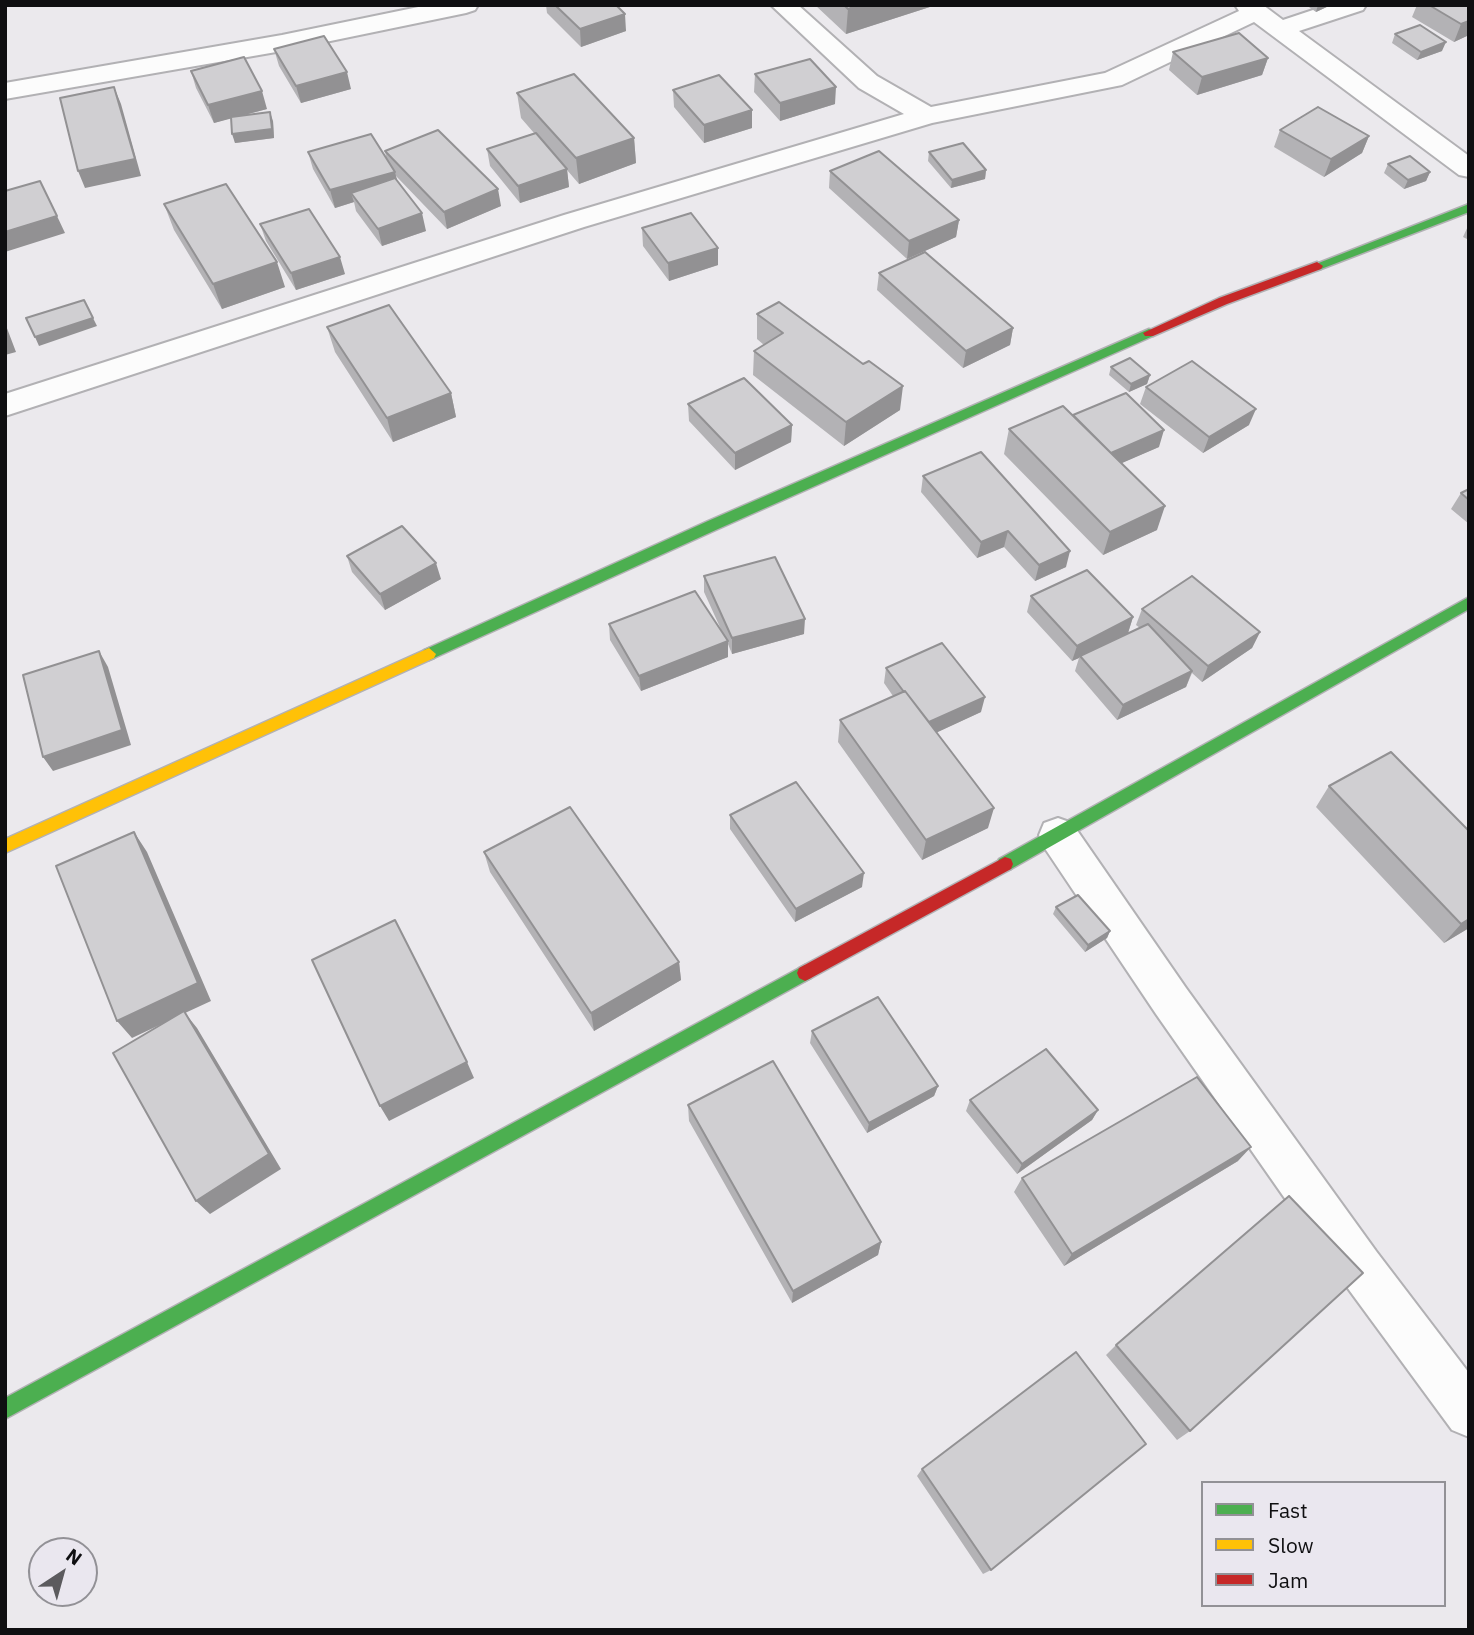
<!DOCTYPE html>
<style>
body{margin:0}
#map{position:relative;width:1474px;height:1635px;overflow:hidden;background:#ebe9ed;font-family:"IBM Plex Sans",sans-serif}
canvas{display:block}
.frame{position:absolute;inset:0;border:7px solid #0f0f11;pointer-events:none}
.legend{position:absolute;left:1201px;top:1481px;width:245px;height:126px;box-sizing:border-box;background:#eae7ef;border:2px solid #929196;margin:0;padding:9px 12px;list-style:none;font-size:21px;color:#0f0f11}
.legend li{display:flex;align-items:center;gap:14px;height:35px}
.legend b{width:35px;border:2px solid #929196}
.north{position:absolute;left:28px;top:1537px;width:70px;height:70px;box-sizing:border-box;background:#eae7ef;border:2px solid #929196;border-radius:50%;rotate:36deg;font-size:19px;font-weight:700;line-height:28px;text-align:center;color:#0f0f11}
.north::after{content:'';display:block;margin:auto;width:24px;height:32px;background:#5c5b5e;clip-path:polygon(50% 0,100% 100%,50% 72%,0 100%)}
</style>
<div id="map">
<canvas width="1474" height="1635"></canvas>
<div class="frame"></div>
<ul class="legend">
<li><b style="height:9px;background:#4caf50"></b>Fast</li>
<li><b style="height:9px;background:#ffc107"></b>Slow</li>
<li><b style="height:9px;background:#c62828"></b>Jam</li>
</ul>
<div class="north">N</div>
</div>
<script>
const ctx = document.querySelector('canvas').getContext('2d');
ctx.lineJoin = 'round';
function toPath(rows) {
  const path = new Path2D();
  for (const r of rows) {
    path.moveTo(r[0], r[1]);
    for (let i = 2; i < r.length; i += 2) path.lineTo(r[i], r[i + 1]);
  }
  return path;
}
function strokePath(path, color, width, dash) {
  ctx.strokeStyle = color;
  ctx.lineWidth = width;
  ctx.lineCap = dash ? 'butt' : 'round';
  ctx.setLineDash(dash || []);
  ctx.stroke(path);
}
function fillPath(path, color) {
  ctx.fillStyle = color;
  ctx.fill(path, 'evenodd');
}
const street = toPath([
 [428,5,478,5,475,10,466,13,282,51,5,99,5,83,282,35,428,5],
 [771,5,798,5,877,76,931,107,1105,73,1239,11,1235,5,1263,5,1283,20,1328,5,1366,5,1363,10,1299,31,1469,156,1469,177,1459,175,1254,22,1122,85,932,123,584,227,5,416,5,394,564,215,904,114,859,88,771,5],
 [1058,818,1072,823,1186,988,1376,1251,1469,1373,1469,1437,1452,1430,1344,1283,1156,1014,1044,847,1039,835,1044,823,1058,818]
]);
const fast = toPath([
 [1469,204,1469,212,1321,269,1317,270,1311,266,1469,204],
 [1149,329,1153,330,1153,336,718,529,434,658,429,660,422,654,424,650,708,521,1149,329],
 [1469,597,1469,609,1011,869,1005,871,999,869,997,864,999,859,1469,597],
 [805,965,811,968,813,973,811,978,5,1419,5,1398,805,965]
]);
const slow = toPath([
 [429,648,436,654,434,658,5,853,5,839,429,648]
]);
const jam = toPath([
 [1317,262,1323,266,1321,269,1227,304,1153,336,1145,336,1143,333,1219,298,1317,262],
 [1005,857,1011,859,1013,864,1011,869,811,978,805,981,799,978,797,973,799,968,1005,857]
]);
strokePath(street, '#b2b1b4', 4);
strokePath(fast, '#b2b1b4', 3);
strokePath(slow, '#b2b1b4', 3);
strokePath(jam, '#b2b1b4', 3);
fillPath(street, '#fcfcfc');
fillPath(fast, '#4caf50');
fillPath(slow, '#ffc107');
fillPath(jam, '#c62828');
fillPath(toPath([
 [546,5,616,5,626,31,581,47,547,13],
 [815,5,936,5,846,34],
 [1306,5,1331,5,1316,12],
 [1417,5,1469,5,1469,35,1454,42,1412,17],
 [1395,34,1442,51,1417,60,1392,43],
 [274,49,351,89,301,103,279,66],
 [1173,52,1268,58,1262,75,1197,95,1169,70],
 [191,71,267,109,241,116,273,121,274,138,235,143,231,118,214,123,196,88],
 [755,74,835,104,780,121,754,92],
 [673,90,752,110,752,128,704,143,674,107],
 [517,93,634,138,636,163,579,184,567,170,569,187,520,203,490,166,487,149,534,133,521,118],
 [1280,130,1369,136,1362,153,1324,177,1274,147],
 [385,151,501,206,447,229,396,176,397,180,426,231,382,246,356,211,354,202,335,208,313,169,308,152,386,157],
 [929,152,986,170,985,179,951,188,928,161],
 [1388,164,1430,172,1426,181,1404,189,1384,173],
 [830,171,959,220,956,237,907,259,829,188],
 [164,204,285,287,222,309,174,230],
 [260,224,345,274,296,290,266,241],
 [1469,224,1469,240,1463,237],
 [642,228,718,248,718,265,669,281,643,246],
 [879,273,1013,328,1010,345,963,368,877,290],
 [757,314,900,410,844,446,753,375,754,351,764,345,757,339],
 [327,327,451,393,456,417,393,442,335,352],
 [1111,367,1150,375,1147,384,1129,392,1109,375],
 [1146,387,1249,425,1203,453,1140,404],
 [688,404,792,425,791,442,735,470,689,421],
 [1073,415,1159,447,1121,463,1157,530,1103,555,1004,454,1009,429],
 [923,476,1066,567,1035,581,1004,547,977,558,921,492],
 [1469,489,1469,524,1451,509,1461,493],
 [347,556,441,579,385,610,352,572],
 [704,576,804,634,732,654,728,644,728,657,641,691,610,640,609,624,724,636,704,592],
 [1031,596,1133,617,1128,633,1112,641,1140,628,1136,625,1142,609,1260,632,1252,648,1202,682,1192,673,1186,687,1117,720,1075,671,1079,658,1072,661,1027,612],
 [886,668,981,712,937,732,988,828,922,860,838,742,840,720,893,696,884,683],
 [1329,786,1469,928,1444,943,1316,807],
 [730,815,862,887,795,922,730,829],
 [484,852,679,962,681,980,594,1031,490,872],
 [1056,907,1110,931,1107,938,1085,952,1053,914],
 [812,1031,938,1086,934,1096,867,1133,810,1043],
 [970,1100,1098,1110,1092,1120,1017,1174,966,1111],
 [688,1105,881,1242,878,1255,792,1303,689,1121],
 [1238,1161,1064,1266,1014,1192,1022,1178],
 [1116,1345,1190,1431,1177,1440,1106,1355],
 [922,1469,991,1570,983,1574,917,1476]
]), '#b3b2b5');
fillPath(toPath([
 [859,5,936,5,846,34,848,9],
 [1318,5,1331,5,1316,12],
 [625,14,626,31,581,47,580,29],
 [1469,21,1469,35,1454,42,1461,24],
 [1446,42,1442,51,1417,60,1421,52],
 [1268,58,1262,75,1197,95,1202,77],
 [347,72,351,89,301,103,296,86],
 [114,87,121,104,141,176,85,188,78,171],
 [836,87,835,104,780,121,780,103],
 [262,91,267,109,214,123,208,105],
 [752,110,752,128,704,143,704,125],
 [270,112,273,121,274,138,235,143,232,134],
 [1369,136,1362,153,1324,177,1331,159],
 [634,138,636,163,579,184,576,158],
 [567,169,569,187,520,203,518,186],
 [986,170,985,179,951,188,952,180],
 [395,172,399,189,351,193,354,202,335,208,330,190],
 [1430,172,1426,181,1404,189,1408,180],
 [498,189,501,206,447,229,444,212],
 [422,213,426,231,382,246,378,229],
 [57,216,65,233,5,252,5,232],
 [959,220,956,237,907,259,909,241],
 [718,248,718,265,669,281,668,263],
 [340,257,345,274,296,290,291,273],
 [277,262,285,287,222,309,213,284],
 [93,318,97,326,39,346,35,337],
 [5,323,16,352,5,355],
 [1013,328,1010,345,963,368,966,351],
 [1150,375,1147,384,1129,392,1131,384],
 [903,386,900,410,844,446,846,422],
 [451,393,456,417,393,442,387,418],
 [1256,409,1249,425,1203,453,1209,437],
 [792,425,791,442,735,470,735,453],
 [1164,430,1159,447,1106,470,1111,453],
 [1165,506,1157,530,1103,555,1110,532],
 [1008,531,1004,547,977,558,981,542],
 [1070,551,1066,567,1035,581,1039,565],
 [436,563,441,579,385,610,380,594],
 [1133,617,1128,633,1081,657,1080,656,1079,658,1072,661,1077,646],
 [805,619,804,634,732,654,732,638],
 [1260,632,1252,648,1202,682,1208,666],
 [728,641,728,657,641,691,639,676],
 [99,651,108,667,131,745,53,771,43,757],
 [1192,671,1186,687,1117,720,1123,705],
 [985,697,981,712,925,738,928,723],
 [994,808,988,828,922,860,926,840],
 [134,832,147,852,211,1001,185,1013,197,1028,281,1169,210,1214,196,1201,185,1013,132,1038,117,1021],
 [864,873,862,887,795,922,796,909],
 [1469,919,1469,928,1444,943,1461,924],
 [1110,931,1107,938,1085,952,1088,945],
 [679,962,681,980,594,1031,591,1013],
 [467,1062,474,1078,389,1121,380,1106],
 [938,1086,934,1096,867,1133,869,1123],
 [1098,1110,1092,1120,1017,1174,1022,1164],
 [1251,1147,1238,1161,1064,1266,1072,1254],
 [881,1242,878,1255,792,1303,793,1291]
]), '#929193');
const building = toPath([
 [555,5,616,5,625,14,580,29,555,5],
 [844,5,859,5,848,9,844,5],
 [1429,5,1469,5,1469,21,1461,24,1429,5],
 [1420,25,1446,42,1421,52,1395,34,1420,25],
 [1239,33,1268,58,1202,77,1173,52,1239,33],
 [324,36,347,72,296,86,274,49,324,36],
 [244,57,262,91,208,105,191,71,244,57],
 [810,59,836,87,780,103,755,74,810,59],
 [574,74,634,138,576,158,517,93,574,74],
 [719,75,752,110,704,125,673,90,719,75],
 [114,87,135,159,78,171,60,98,114,87],
 [1318,107,1369,136,1331,159,1280,130,1318,107],
 [270,112,272,129,232,134,231,117,270,112],
 [438,130,498,189,444,212,385,151,438,130],
 [536,133,567,169,518,186,487,149,536,133],
 [371,134,395,172,330,190,308,152,371,134],
 [963,143,986,170,952,180,929,152,963,143],
 [879,151,959,220,909,241,830,171,879,151],
 [1410,156,1430,172,1408,180,1388,164,1410,156],
 [395,178,422,213,378,229,351,193,395,178],
 [40,181,57,216,5,232,5,191,40,181],
 [226,184,277,262,213,284,164,204,226,184],
 [309,209,340,257,291,273,260,224,309,209],
 [691,213,718,248,668,263,642,228,691,213],
 [925,252,1013,328,966,351,879,273,925,252],
 [84,300,93,318,35,337,26,318,84,300],
 [779,302,863,364,869,361,903,386,846,422,754,351,783,333,757,314,779,302],
 [389,305,451,393,387,418,327,327,389,305],
 [1130,358,1150,375,1131,384,1111,367,1130,358],
 [1192,361,1256,409,1209,437,1146,387,1192,361],
 [744,378,792,425,735,453,688,404,744,378],
 [1126,393,1164,430,1111,453,1073,415,1126,393],
 [1063,406,1165,506,1110,532,1009,429,1063,406],
 [981,452,1070,551,1039,565,1008,531,981,542,923,476,981,452],
 [1469,489,1469,500,1461,493,1469,489],
 [402,526,436,563,380,594,347,556,402,526],
 [775,557,805,619,732,638,704,576,775,557],
 [1087,570,1133,617,1077,646,1031,596,1087,570],
 [1192,576,1260,632,1208,666,1142,609,1192,576],
 [695,591,728,641,639,676,609,624,695,591],
 [1148,624,1192,671,1123,705,1080,656,1148,624],
 [942,643,985,697,929,722,905,691,904,692,886,668,942,643],
 [99,651,122,730,43,757,23,675,99,651],
 [905,691,994,808,926,840,840,720,905,691],
 [1391,752,1469,831,1469,919,1461,924,1329,786,1391,752],
 [796,782,864,873,796,909,730,815,796,782],
 [570,807,679,962,591,1013,484,852,570,807],
 [134,832,198,983,117,1021,56,866,134,832],
 [1078,895,1110,931,1088,945,1056,907,1078,895],
 [395,920,467,1062,380,1106,312,960,395,920],
 [878,997,938,1086,869,1123,812,1031,878,997],
 [184,1011,269,1154,196,1201,113,1053,184,1011],
 [1046,1049,1098,1110,1022,1164,970,1100,1046,1049],
 [773,1061,881,1242,793,1291,688,1105,773,1061],
 [1197,1077,1251,1147,1072,1254,1022,1178,1197,1077],
 [1289,1196,1363,1273,1190,1431,1116,1345,1289,1196],
 [1076,1352,1146,1444,991,1570,922,1469,1076,1352]
]);
fillPath(building, '#d0cfd2');
strokePath(building, '#929193', 2);
</script>
